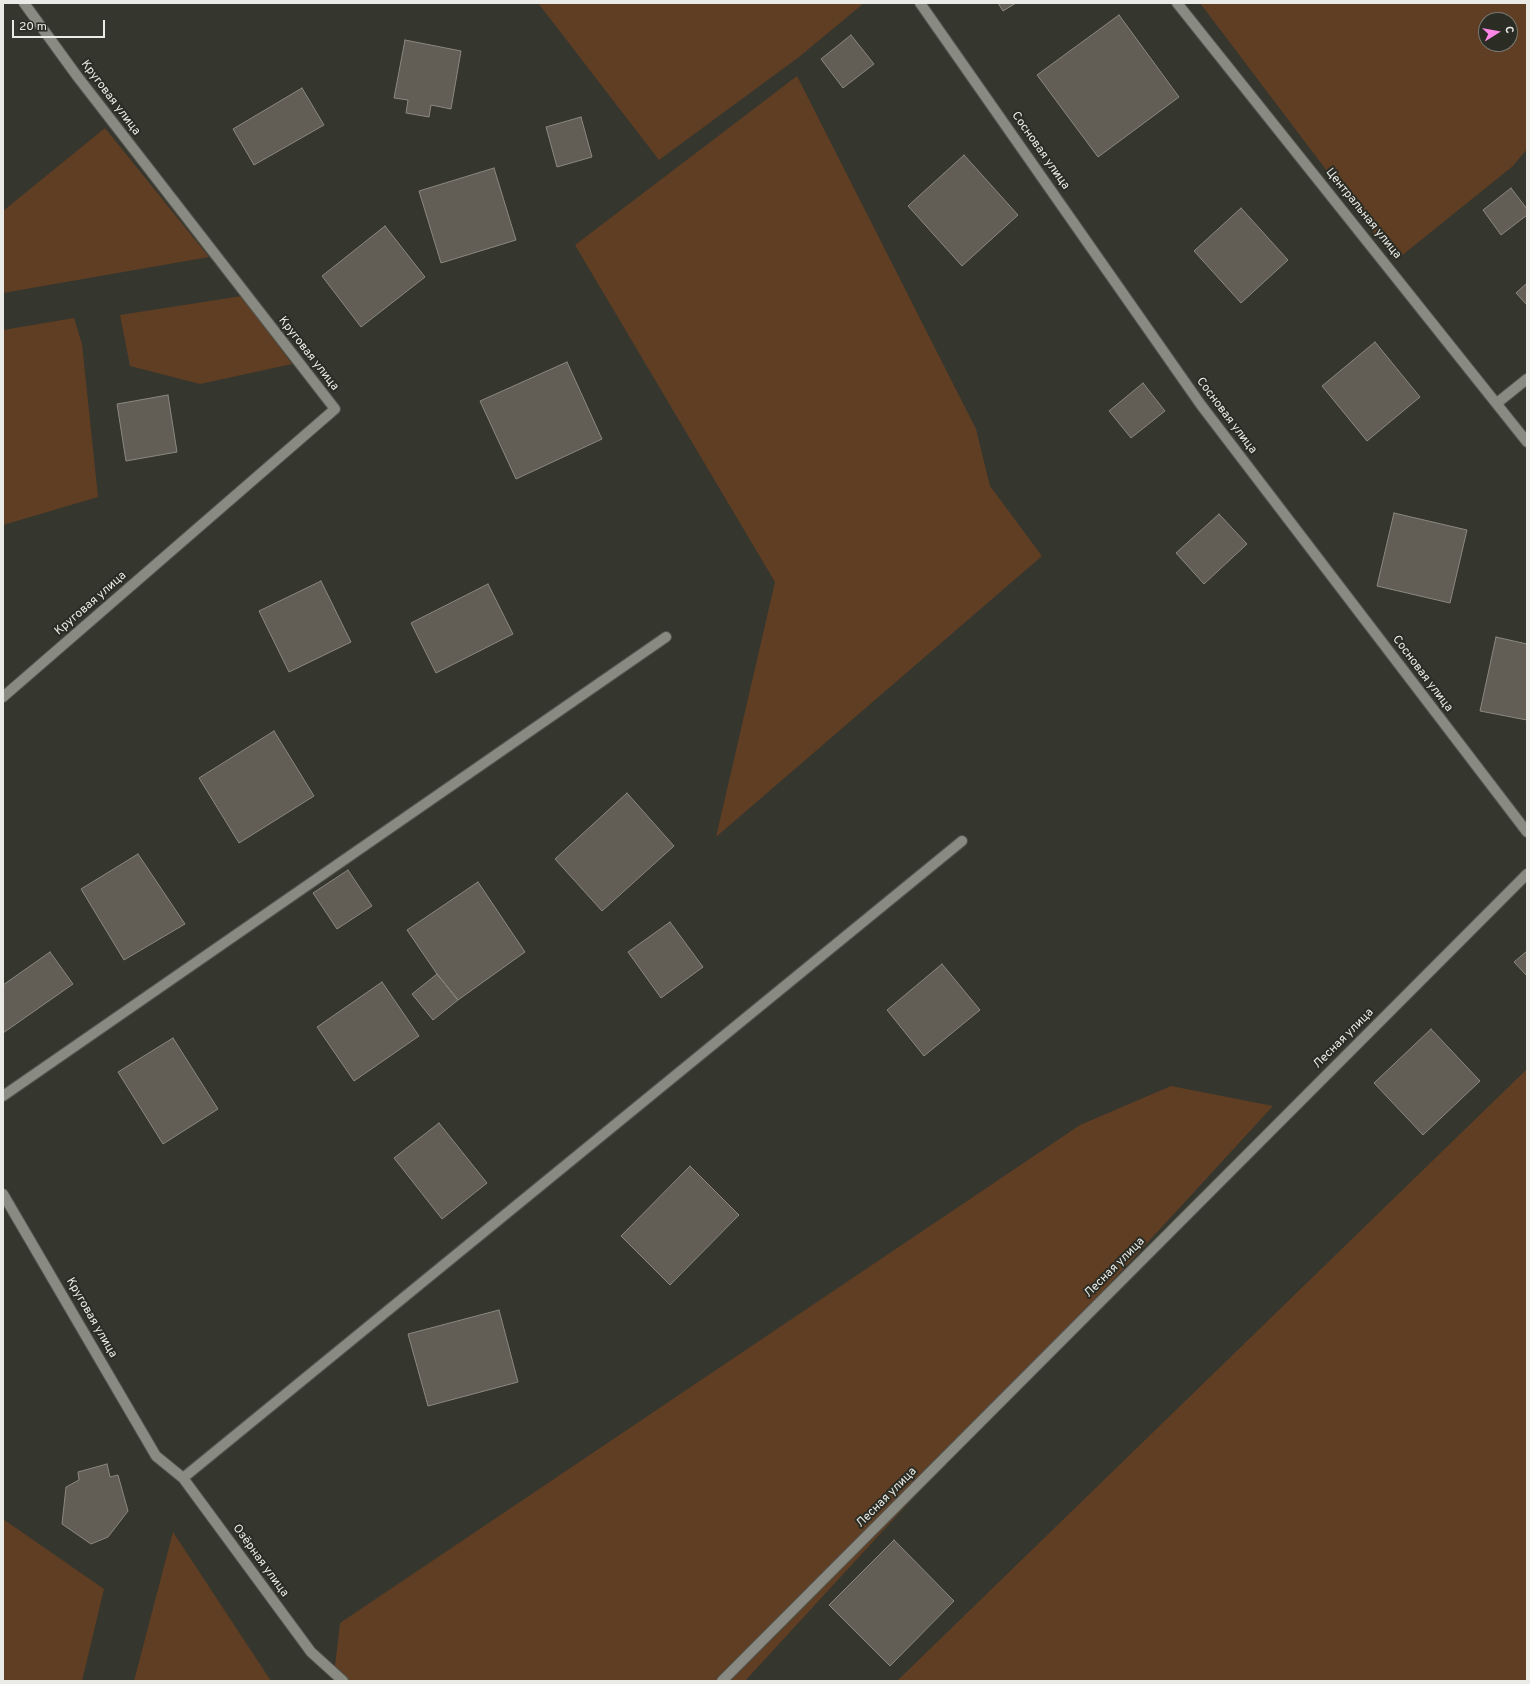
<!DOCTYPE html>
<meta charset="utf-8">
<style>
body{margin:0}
#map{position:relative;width:1530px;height:1684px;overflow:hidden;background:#35362e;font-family:Overpass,sans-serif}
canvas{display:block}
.frame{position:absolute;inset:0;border:4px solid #eaebe6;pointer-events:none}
.north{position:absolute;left:1478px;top:12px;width:40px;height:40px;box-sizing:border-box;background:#2b2c24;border:1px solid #777872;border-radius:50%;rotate:79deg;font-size:11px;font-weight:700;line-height:16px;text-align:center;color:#eaebe6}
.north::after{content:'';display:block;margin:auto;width:14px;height:18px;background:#fb86e5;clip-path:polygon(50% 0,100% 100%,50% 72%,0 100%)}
.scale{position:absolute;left:12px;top:20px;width:93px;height:18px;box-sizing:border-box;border:2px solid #eaebe6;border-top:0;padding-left:5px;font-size:12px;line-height:14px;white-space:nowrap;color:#eaebe6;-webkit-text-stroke:3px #2b2c24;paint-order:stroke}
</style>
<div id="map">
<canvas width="1530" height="1684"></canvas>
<div class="frame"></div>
<div class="north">С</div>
<div class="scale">20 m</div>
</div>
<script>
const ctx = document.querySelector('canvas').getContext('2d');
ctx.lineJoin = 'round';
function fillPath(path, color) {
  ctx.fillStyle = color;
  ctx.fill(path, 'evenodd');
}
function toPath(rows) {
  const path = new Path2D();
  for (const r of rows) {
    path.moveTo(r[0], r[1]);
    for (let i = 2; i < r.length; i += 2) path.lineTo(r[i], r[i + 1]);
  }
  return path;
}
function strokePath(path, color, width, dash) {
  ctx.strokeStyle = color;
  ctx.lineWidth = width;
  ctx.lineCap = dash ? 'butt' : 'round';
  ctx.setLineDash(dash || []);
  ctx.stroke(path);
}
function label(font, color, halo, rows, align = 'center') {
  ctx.font = font + ' Overpass,sans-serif';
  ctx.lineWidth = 4;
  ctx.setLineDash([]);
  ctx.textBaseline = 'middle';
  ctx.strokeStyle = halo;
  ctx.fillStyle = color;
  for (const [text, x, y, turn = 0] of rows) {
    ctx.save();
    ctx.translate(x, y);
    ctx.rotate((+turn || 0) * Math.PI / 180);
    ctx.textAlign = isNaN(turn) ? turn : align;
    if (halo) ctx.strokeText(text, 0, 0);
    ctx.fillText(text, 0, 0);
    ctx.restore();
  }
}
fillPath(toPath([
 [538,3,864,3,799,57,659,160],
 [1200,3,1527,3,1527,149,1513,166,1395,261],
 [1486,20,1510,20,1510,44,1486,44],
 [797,76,976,429,990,486,1042,556,716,837,775,582,575,245],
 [105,128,209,257,3,293,3,211],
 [242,296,292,364,200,384,130,366,120,315],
 [74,318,82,344,98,497,3,525,3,330],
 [1527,1069,1527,1681,897,1681],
 [1171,1086,1273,1106,745,1681,342,1681,334,1675,340,1623,1080,1125],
 [3,1519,104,1589,82,1681,3,1681],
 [173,1532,271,1681,134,1681]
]), '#5f3e24');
const building = toPath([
 [998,3,1016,3,1003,11,998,3],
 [1119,15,1179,97,1098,157,1037,75,1119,15],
 [851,35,874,64,843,88,821,59,851,35],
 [405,40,461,51,451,109,431,105,429,117,406,113,408,100,394,98,405,40],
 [302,88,324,125,254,165,233,129,302,88],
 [581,117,592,157,557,167,546,127,581,117],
 [964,155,1018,215,962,266,908,206,964,155],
 [494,168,516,240,441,263,419,191,494,168],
 [1511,188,1527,209,1527,215,1501,235,1483,210,1511,188],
 [1241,208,1288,260,1241,303,1194,251,1241,208],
 [385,226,425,277,361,327,322,276,385,226],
 [1527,283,1527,305,1516,293,1527,283],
 [1375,342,1420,397,1367,441,1322,386,1375,342],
 [567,362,602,439,516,479,480,401,567,362],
 [1143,383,1165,411,1131,438,1109,411,1143,383],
 [168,395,177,452,126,461,117,404,168,395],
 [1394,513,1467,530,1450,603,1377,586,1394,513],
 [1219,514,1247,544,1204,584,1176,553,1219,514],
 [321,581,351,642,289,672,259,611,321,581],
 [488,584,513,634,436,673,411,623,488,584],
 [1496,637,1527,644,1527,720,1480,711,1496,637],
 [274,731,314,796,239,843,199,778,274,731],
 [627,793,674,846,602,911,555,859,627,793],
 [138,854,185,924,124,960,81,889,138,854],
 [348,870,372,906,337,929,313,893,348,870],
 [478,882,525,952,458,1000,437,974,407,930,478,882],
 [670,922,703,967,661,998,628,952,670,922],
 [1527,951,1527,976,1514,962,1527,951],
 [50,952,73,984,3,1033,3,985,50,952],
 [942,964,980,1010,924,1056,887,1010,942,964],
 [437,974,458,1000,433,1020,412,994,437,974],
 [382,982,419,1036,354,1081,317,1027,382,982],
 [1431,1029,1480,1081,1423,1135,1374,1083,1431,1029],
 [173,1038,218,1109,163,1144,118,1072,173,1038],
 [439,1123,487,1183,442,1219,394,1158,439,1123],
 [690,1166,739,1215,670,1285,621,1236,690,1166],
 [499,1310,518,1382,428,1406,408,1334,499,1310],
 [107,1464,110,1477,118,1475,128,1511,108,1537,91,1544,62,1524,66,1487,79,1480,78,1472,107,1464],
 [894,1540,954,1601,890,1666,829,1605,894,1540]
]);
fillPath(building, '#625e56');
strokePath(building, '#8c887f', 1);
const minor = toPath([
 [920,3,1201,405,1527,832],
 [1177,3,1527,442],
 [1497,403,1527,379],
 [3,697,335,409,77,76,24,3],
 [3,1096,666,637],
 [3,1194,156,1456,183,1478,311,1652,343,1681],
 [183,1478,962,841],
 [722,1681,1527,874]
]);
strokePath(minor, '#52534c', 12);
strokePath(minor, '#898a81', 10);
label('12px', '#eaebe6', '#2b2c24', [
 ["Круговая улица",110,98,53],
 ["Сосновая улица",1040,151,55],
 ["Центральная улица",1363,214,51],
 ["Круговая улица",308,354,52],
 ["Сосновая улица",1226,416,53],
 ["Круговая улица",91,604,-41],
 ["Сосновая улица",1422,674,53],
 ["Лесная улица",1344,1039,-45],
 ["Лесная улица",1115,1268,-45],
 ["Круговая улица",91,1318,60],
 ["Лесная улица",887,1498,-45],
 ["Озёрная улица",260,1561,54]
]);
</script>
